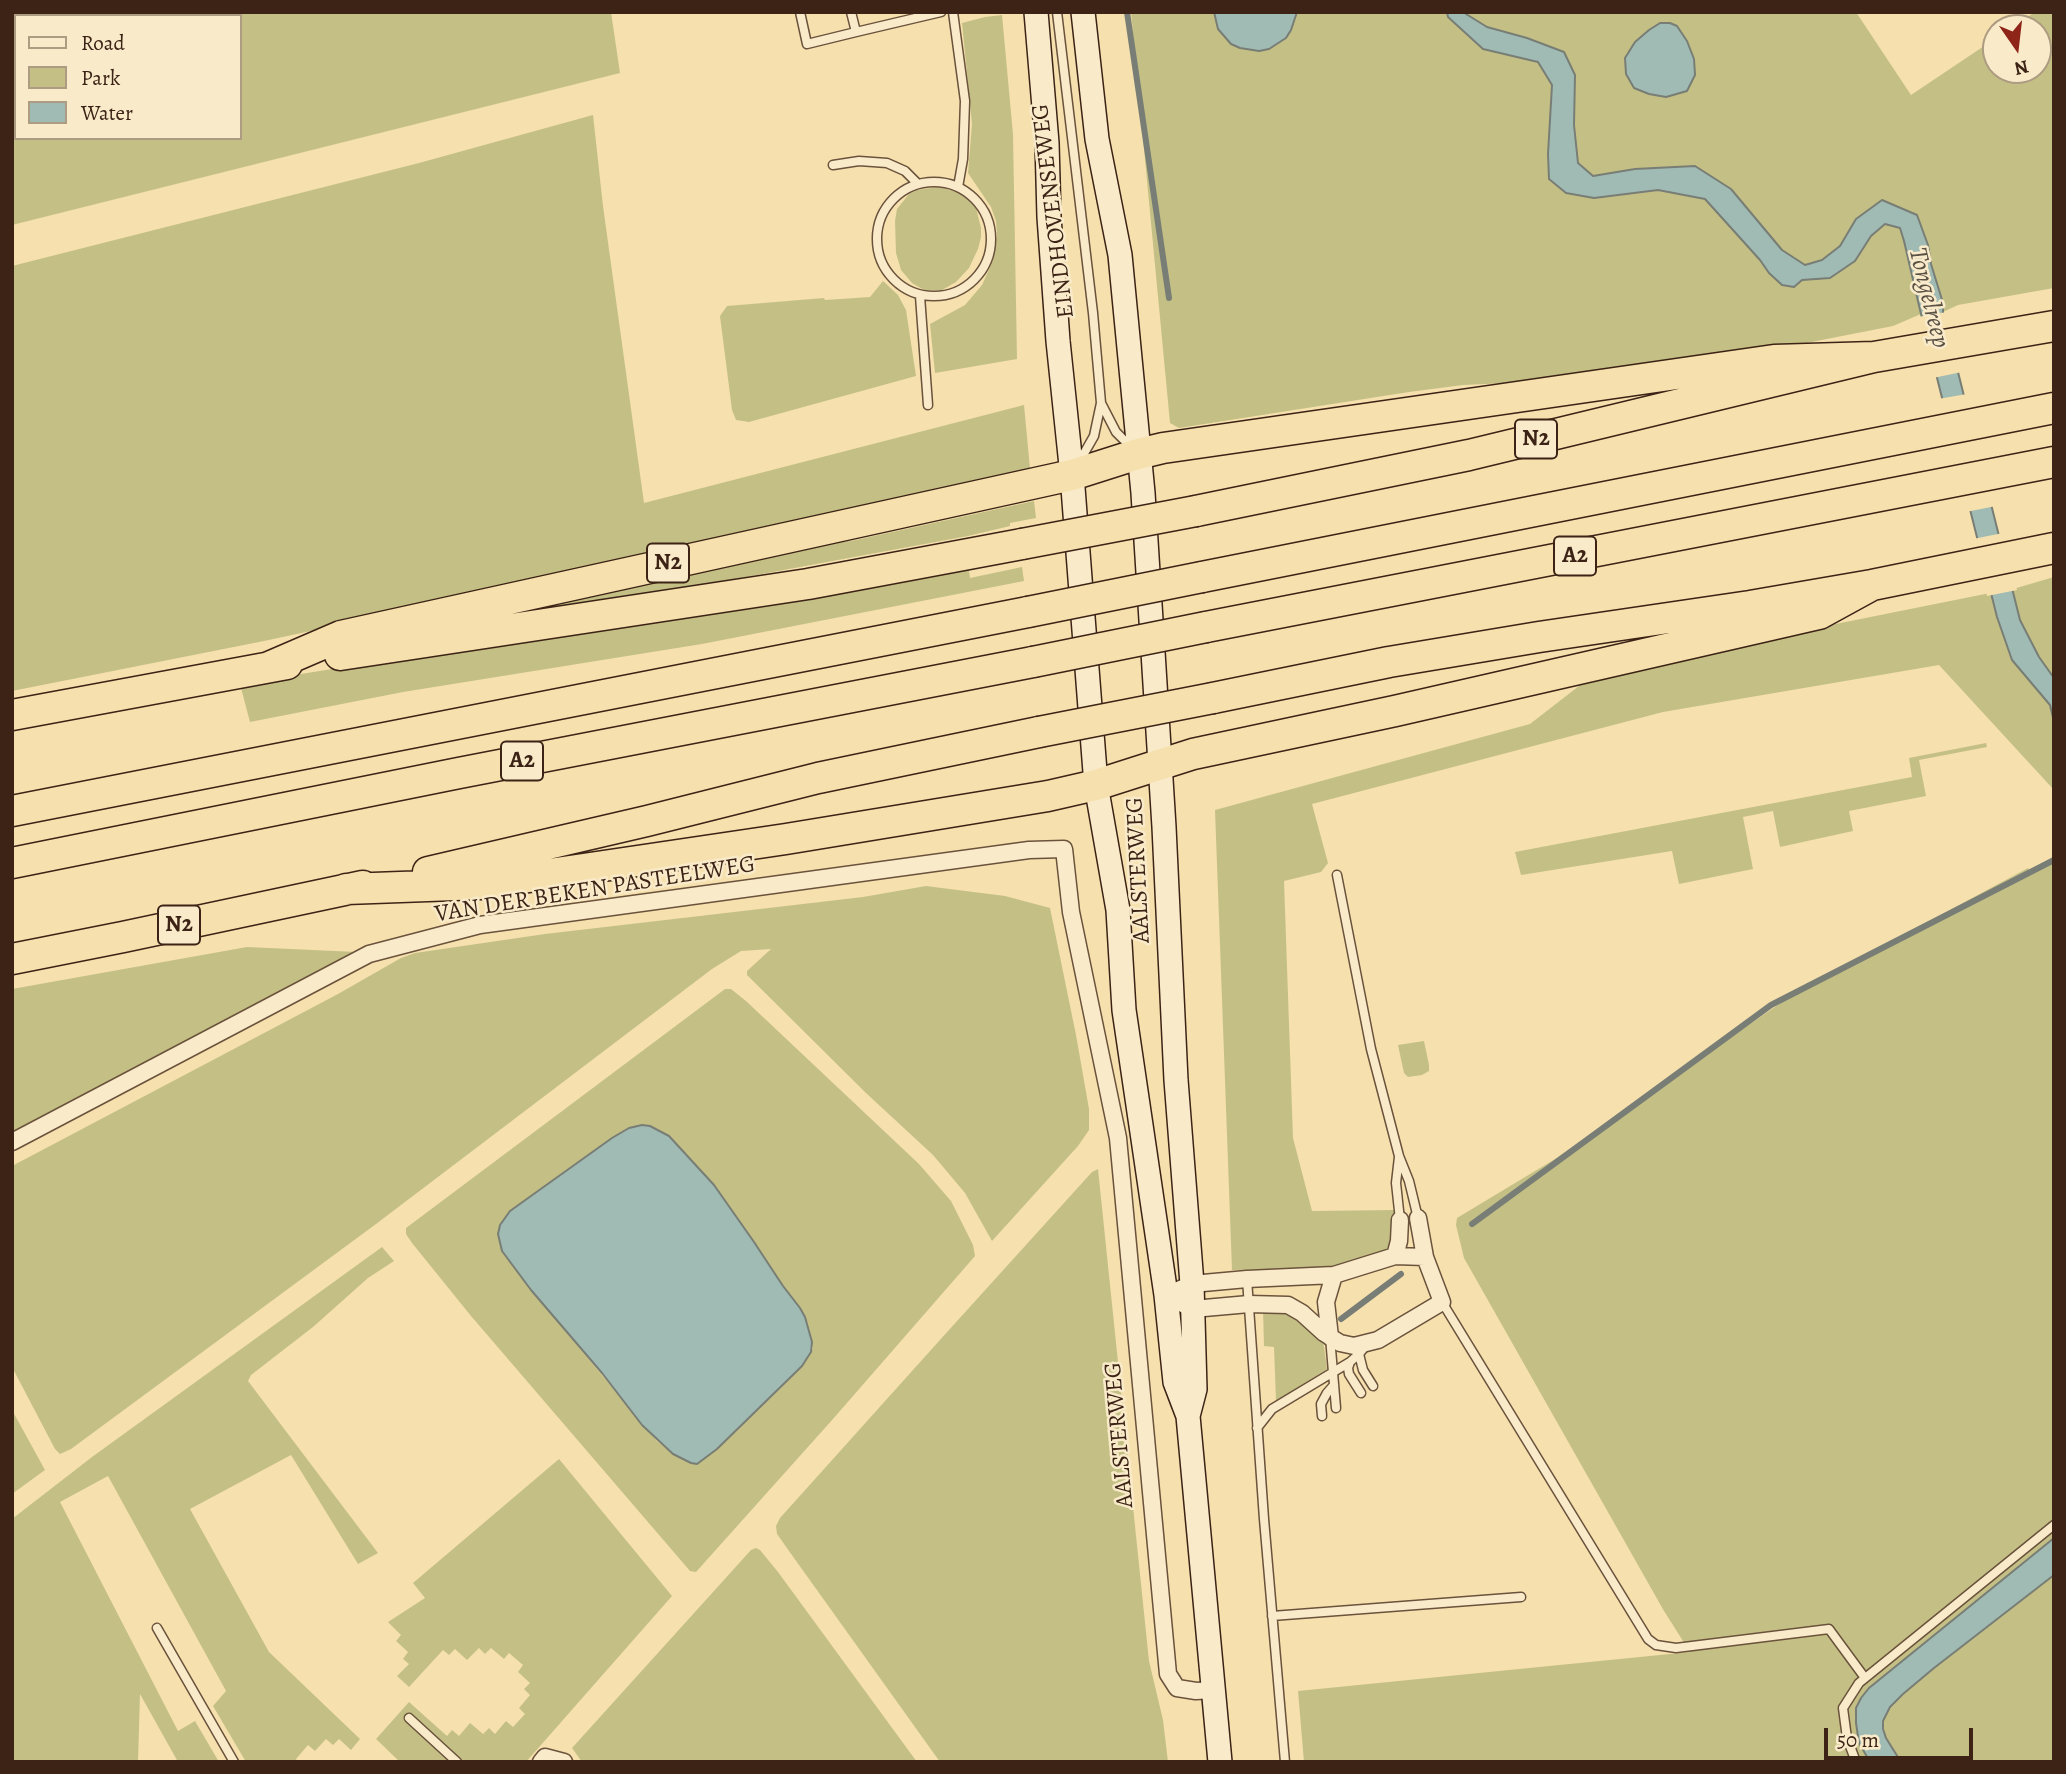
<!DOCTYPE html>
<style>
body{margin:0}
#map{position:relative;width:2066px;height:1774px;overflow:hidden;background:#f6e0ae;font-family:Alegreya,serif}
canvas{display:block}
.frame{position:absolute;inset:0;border:14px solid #3c2316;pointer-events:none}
.legend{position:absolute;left:14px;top:14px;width:228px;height:126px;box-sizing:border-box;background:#f9ebca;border:2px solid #ad9b82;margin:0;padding:9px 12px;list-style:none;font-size:21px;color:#3c2316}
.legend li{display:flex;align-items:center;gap:14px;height:35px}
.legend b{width:35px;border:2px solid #ad9b82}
.north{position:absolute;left:1982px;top:14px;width:70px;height:70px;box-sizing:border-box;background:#f9ebca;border:2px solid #ad9b82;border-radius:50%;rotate:166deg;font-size:19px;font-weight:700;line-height:28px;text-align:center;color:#3c2316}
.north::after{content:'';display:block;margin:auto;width:24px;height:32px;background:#8f2418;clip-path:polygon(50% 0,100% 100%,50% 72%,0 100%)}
.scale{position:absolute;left:1824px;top:1728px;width:149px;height:32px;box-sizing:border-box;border:4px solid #3c2316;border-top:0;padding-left:9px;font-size:21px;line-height:24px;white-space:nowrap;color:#3c2316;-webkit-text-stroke:5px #f9ebca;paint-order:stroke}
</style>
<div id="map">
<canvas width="2066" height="1774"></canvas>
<div class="frame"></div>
<ul class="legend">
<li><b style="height:9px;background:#f9ebca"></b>Road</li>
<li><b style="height:19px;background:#c4c085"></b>Park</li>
<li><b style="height:19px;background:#a0bbb4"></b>Water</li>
</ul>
<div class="north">N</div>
<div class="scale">50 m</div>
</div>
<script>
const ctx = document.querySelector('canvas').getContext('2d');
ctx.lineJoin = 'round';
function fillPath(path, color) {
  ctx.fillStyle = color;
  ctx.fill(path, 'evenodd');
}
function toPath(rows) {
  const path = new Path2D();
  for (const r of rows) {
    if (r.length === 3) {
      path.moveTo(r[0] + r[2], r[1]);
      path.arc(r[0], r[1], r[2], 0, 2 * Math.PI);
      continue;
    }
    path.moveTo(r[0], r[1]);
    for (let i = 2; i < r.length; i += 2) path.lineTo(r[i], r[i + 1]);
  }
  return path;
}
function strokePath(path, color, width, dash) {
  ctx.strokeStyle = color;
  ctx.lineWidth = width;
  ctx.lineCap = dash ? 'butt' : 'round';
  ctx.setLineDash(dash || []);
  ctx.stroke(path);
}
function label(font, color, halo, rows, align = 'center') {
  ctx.font = font + ' Alegreya,serif';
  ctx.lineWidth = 5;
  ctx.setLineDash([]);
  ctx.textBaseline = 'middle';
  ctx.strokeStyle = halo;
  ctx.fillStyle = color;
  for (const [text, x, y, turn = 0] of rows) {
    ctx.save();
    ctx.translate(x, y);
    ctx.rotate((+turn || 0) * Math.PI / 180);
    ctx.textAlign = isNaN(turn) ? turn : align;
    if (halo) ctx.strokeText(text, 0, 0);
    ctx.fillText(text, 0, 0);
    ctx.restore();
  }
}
fillPath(toPath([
 [12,12,611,12,620,73,12,225],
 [16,16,240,16,240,138,16,138],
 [1131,12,1214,12,1215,19,1224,37,1231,44,1240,48,1259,51,1269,49,1295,20,1297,12,1447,12,1448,17,1483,49,1538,62,1552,85,1548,154,1594,198,1658,190,1705,199,1760,260,1769,273,1802,280,1830,278,1855,261,1871,236,1886,224,1900,228,1904,241,1921,314,1893,326,1771,350,1531,382,1463,385,1409,392,1179,428,1170,423],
 [1465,12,1856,12,1911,95,1996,38,1996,70,2038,70,2038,28,2011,28,2035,12,2054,12,2054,288,1958,305,1943,312,1943,303,1931,264,1928,245,1917,215,1883,201,1856,219,1840,246,1822,260,1805,265,1782,250,1731,189,1695,166,1635,169,1593,176,1578,163,1574,125,1575,75,1527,38,1487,27,1466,14],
 [1002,15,1013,134,1017,359,935,373,930,324,965,305,982,285,992,263,997,235,996,221,991,207,968,173,972,124,962,23,985,17],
 [593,115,603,206,644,503,1024,405,1030,469,955,493,264,641,12,691,12,266,419,163],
 [938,187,965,194,976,208,981,228,981,237,978,249,969,268,956,282,942,290,924,290,912,283,901,270,896,253,895,221,897,209,909,194,917,190],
 [883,281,898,295,906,310,916,376,749,422,736,420,732,410,720,316,727,306,824,298,825,300,870,297],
 [1034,501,1036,518,1010,523,1010,526,968,536,605,603,444,626,778,548,851,541],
 [968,565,970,578,1022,567,1024,581,702,644,403,692,250,722,240,684],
 [2054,577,2054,678,2039,657,2020,620,2013,589],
 [1990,593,2012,660,2050,705,2054,722,2054,790,1939,665,1663,712,1312,804,1328,863,1321,872,1284,881,1293,1138,1312,1211,1394,1210,1394,1236,1386,1250,1357,1265,1337,1269,1232,1270,1215,810,1530,724,1588,679,1741,643],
 [1986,743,1987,747,1919,760,1926,796,1849,811,1853,831,1780,847,1773,811,1743,817,1753,869,1679,884,1672,851,1521,875,1515,852,1912,777,1909,758],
 [2054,856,2054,1762,1304,1762,1298,1691,1690,1652,1664,1611,1464,1258,1456,1225,1457,1218,1555,1159,1795,993,2028,868,2030,871],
 [926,886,1005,896,1050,908,1076,1035,1089,1109,1089,1130,1078,1146,992,1241,965,1193,933,1155,866,1093,747,975,747,971,771,949,741,951,712,969,376,1224,71,1449,60,1454,55,1449,12,1367,12,1166,338,994,401,958,415,953,545,934,863,897],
 [247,947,357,952,12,1133,12,989],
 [725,989,731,989,746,1001,919,1164,951,1201,973,1245,975,1256,833,1419,696,1572,690,1571,471,1316,412,1243,406,1234,406,1228],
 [642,1125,658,1129,669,1136,714,1185,754,1242,783,1286,800,1308,813,1348,802,1366,697,1464,691,1463,673,1454,657,1441,531,1290,612,1138,629,1128],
 [1424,1041,1429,1065,1429,1071,1422,1075,1408,1077,1404,1073,1398,1045],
 [1098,1169,1149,1661,1163,1720,1168,1762,940,1762,789,1551,777,1534,776,1526,780,1518,939,1341,1092,1172],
 [382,1247,394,1261,368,1278,313,1327,251,1375,248,1381,378,1553,358,1564,291,1455,190,1509,269,1652,360,1739,351,1750,339,1739,333,1745,326,1739,315,1751,308,1745,296,1759,298,1762,246,1762,213,1706,226,1691,108,1476,60,1502,178,1731,195,1721,219,1762,178,1762,140,1694,138,1762,12,1762,12,1519,92,1457],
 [1263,1309,1292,1313,1323,1340,1327,1369,1276,1401,1274,1347,1264,1346],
 [12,1410,45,1470,12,1494],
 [559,1459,672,1596,526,1762,400,1762,376,1739,409,1702,447,1736,452,1730,459,1736,470,1723,483,1734,489,1728,495,1734,506,1721,513,1727,525,1714,519,1708,530,1695,524,1689,530,1683,518,1672,523,1665,509,1653,504,1659,491,1648,485,1654,479,1648,467,1660,455,1649,449,1655,443,1650,409,1687,397,1676,409,1664,403,1659,408,1652,396,1641,401,1635,388,1622,425,1598,413,1583],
 [756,1548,760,1550,778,1572,917,1762,582,1762,572,1748,751,1550]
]), '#c4c085');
const water = toPath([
 [1214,12,1297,12,1291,30,1286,38,1269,49,1259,51,1240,48,1231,44,1218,29,1214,12],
 [1447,12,1465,12,1466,14,1487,27,1527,38,1564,52,1575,75,1574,125,1578,163,1593,176,1635,169,1695,166,1731,189,1782,250,1805,265,1822,260,1840,246,1856,219,1882,200,1917,215,1928,245,1931,264,1943,303,1943,312,2020,620,2039,657,2054,678,2054,722,2050,705,2012,660,1997,617,1921,314,1904,241,1900,228,1885,224,1871,236,1855,261,1830,278,1802,280,1794,287,1782,285,1769,273,1760,260,1705,199,1658,190,1594,198,1566,193,1549,179,1548,154,1552,85,1538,62,1483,49,1448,17,1447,12],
 [1660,23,1670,23,1677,26,1687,41,1694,59,1695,75,1687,91,1666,97,1649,94,1634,88,1626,74,1625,58,1635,42,1649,30,1660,23],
 [642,1125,650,1126,669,1136,714,1185,754,1242,783,1286,800,1308,805,1317,812,1342,811,1352,802,1366,717,1449,697,1464,691,1463,673,1454,642,1425,602,1373,531,1290,502,1251,498,1234,500,1225,510,1211,612,1138,629,1128,642,1125],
 [2054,1538,2054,1575,1934,1668,1903,1694,1890,1707,1883,1721,1883,1729,1886,1738,1901,1762,1870,1762,1859,1743,1856,1723,1856,1708,1861,1698,1869,1688,2054,1538]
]);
fillPath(water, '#a0bbb4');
strokePath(water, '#787e75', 2);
fillPath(toPath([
 [1947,312,1962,372,1933,378,1918,317],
 [1967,394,1996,506,1966,512,1938,399],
 [2003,533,2017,590,1987,596,1973,539]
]), '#f6e0ae');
strokePath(toPath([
 [1127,12,1169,298],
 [1472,1224,1771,1005,2054,860],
 [1341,1319,1401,1274]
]), '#787e75', 6);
const lane = toPath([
 [800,12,807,44,856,32],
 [851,12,856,32,941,12],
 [953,12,965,101,963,159,958,187],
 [1057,12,1093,313,1101,403,1094,436,1078,464],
 [833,165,859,161,887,163,905,171,918,184],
 [934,239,57],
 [920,296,928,405],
 [1101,403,1116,432,1133,449],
 [1337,875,1371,1049,1399,1156,1409,1181,1418,1218],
 [1399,1157,1396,1183,1400,1220],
 [1247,1279,1264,1519,1285,1762],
 [1442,1302,1648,1639,1656,1645,1676,1648,1829,1629,1865,1678],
 [1330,1337,1336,1408],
 [1359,1354,1363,1370,1373,1386],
 [1361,1393,1349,1374,1348,1368,1350,1362,1359,1354,1367,1344],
 [1322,1416,1321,1404,1327,1393,1334,1385],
 [1257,1428,1272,1409,1350,1362],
 [1272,1616,1521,1597],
 [157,1628,234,1762],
 [409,1718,457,1762],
 [1856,1762,1847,1738,1843,1708,1859,1683,2054,1525]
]);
const street = toPath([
 [12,1142,369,954,480,925,1029,850,1064,849,1071,912,1118,1138,1168,1674,1177,1688,1196,1691,1214,1690],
 [1395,1256,1399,1241,1400,1220],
 [1166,1295,1192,1284,1247,1279,1334,1275,1395,1256,1425,1257],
 [1183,1304,1193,1309,1249,1304,1288,1305,1302,1313,1324,1333,1340,1343,1354,1346,1378,1340,1442,1302,1425,1257,1418,1218],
 [1330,1337,1326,1302,1334,1275],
 [541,1762,545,1757,564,1762]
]);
const secondary = toPath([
 [1036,12,1047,143,1049,217,1058,341,1072,475,1096,785,1118,910,1124,1010,1166,1295,1175,1382,1188,1416,1220,1762],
 [1083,12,1097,139,1120,255,1143,493,1164,827,1176,1080,1192,1284,1195,1389,1188,1416]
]);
const highway = toPath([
 [1196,511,1469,455,1874,357,2054,326],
 [1202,577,2054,408],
 [1206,627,2054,462],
 [340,655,808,584,1022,544],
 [269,667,341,636,1072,475,1138,454,1163,448,1774,360,1874,357],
 [1213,698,1389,662,1539,637,1750,606,1872,585,2054,548],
 [12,715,287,664],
 [12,811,1028,612],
 [12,863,459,773,1033,662],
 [428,872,647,821,818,778,1039,732],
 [346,889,482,884,786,839,1048,796,1096,785,1193,754,1395,711,1819,614,1872,585],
 [12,959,123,937,363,886]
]);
strokePath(lane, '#6a523c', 11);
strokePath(street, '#6a523c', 19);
strokePath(secondary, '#3c2316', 26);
strokePath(highway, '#3c2316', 33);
strokePath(lane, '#f9ebca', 8);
strokePath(street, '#f9ebca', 16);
strokePath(secondary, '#f9ebca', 23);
strokePath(highway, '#f6e0ae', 30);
const highwayBridge = toPath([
 [1022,544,1196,511],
 [1028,612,1202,577],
 [1033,662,1206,627],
 [1039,732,1213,698]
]);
strokePath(highwayBridge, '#3c2316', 33, []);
strokePath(highwayBridge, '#f6e0ae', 30);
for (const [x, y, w] of [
 [1536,439,42],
 [1575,556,42],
 [668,563,42],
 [522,761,42],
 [179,925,42]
]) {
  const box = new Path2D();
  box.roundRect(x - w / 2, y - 19.5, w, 39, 5);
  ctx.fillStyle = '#f9ebca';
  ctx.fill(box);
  strokePath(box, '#3c2316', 2);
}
label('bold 23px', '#3c2316', null, [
 ["N2",1536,439],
 ["A2",1575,556],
 ["N2",668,563],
 ["A2",522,761],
 ["N2",179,925]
]);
label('24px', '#3c2316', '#f9ebca', [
 ["EINDHOVENSEWEG",1054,211,-97],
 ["AALSTERWEG",1139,870,-93],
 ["VAN DER BEKEN PASTEELWEG",595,890,-9],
 ["AALSTERWEG",1120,1435,-95]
]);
label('italic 26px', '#5a5145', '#f9ebca', [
 ["Tongelreep",1928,298,76]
]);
</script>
